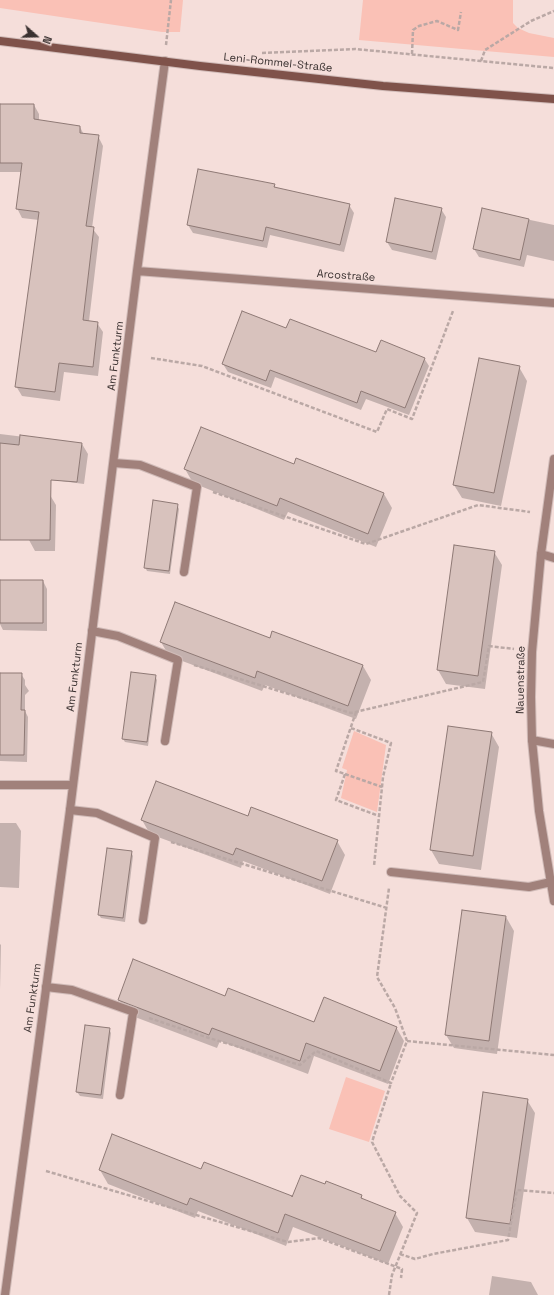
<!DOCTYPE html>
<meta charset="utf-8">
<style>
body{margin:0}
#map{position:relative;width:554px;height:1295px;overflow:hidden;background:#f5deda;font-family:"Space Grotesk",sans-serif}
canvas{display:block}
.north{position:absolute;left:16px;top:16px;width:40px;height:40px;-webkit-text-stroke:3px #f5deda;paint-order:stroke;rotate:110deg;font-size:11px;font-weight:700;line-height:16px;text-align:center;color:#3a3130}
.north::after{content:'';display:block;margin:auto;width:14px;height:18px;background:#3a3130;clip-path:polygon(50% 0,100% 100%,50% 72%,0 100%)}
</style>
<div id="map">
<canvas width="554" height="1295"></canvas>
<div class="north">N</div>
</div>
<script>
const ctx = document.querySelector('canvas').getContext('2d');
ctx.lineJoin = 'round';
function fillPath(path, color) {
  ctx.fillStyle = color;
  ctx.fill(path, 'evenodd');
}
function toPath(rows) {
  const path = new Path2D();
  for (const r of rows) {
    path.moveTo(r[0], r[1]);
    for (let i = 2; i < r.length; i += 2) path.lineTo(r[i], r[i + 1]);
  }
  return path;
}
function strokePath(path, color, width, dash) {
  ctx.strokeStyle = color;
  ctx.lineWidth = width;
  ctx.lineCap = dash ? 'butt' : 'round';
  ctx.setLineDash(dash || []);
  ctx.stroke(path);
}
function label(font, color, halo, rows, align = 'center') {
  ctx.font = font + ' "Space Grotesk",sans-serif';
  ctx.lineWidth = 4;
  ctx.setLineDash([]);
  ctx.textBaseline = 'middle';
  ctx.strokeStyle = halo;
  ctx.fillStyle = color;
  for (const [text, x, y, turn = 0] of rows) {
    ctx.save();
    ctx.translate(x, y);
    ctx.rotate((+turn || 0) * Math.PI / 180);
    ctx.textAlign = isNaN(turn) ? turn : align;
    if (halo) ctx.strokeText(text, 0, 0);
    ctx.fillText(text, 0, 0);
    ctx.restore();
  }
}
fillPath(toPath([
 [0,0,183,0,180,32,162,32,0,8],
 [363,0,513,0,513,23,518,28,529,33,554,38,554,57,359,40],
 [354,731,386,745,377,812,341,798,347,770,342,768],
 [346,1077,385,1091,369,1142,329,1129]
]), '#fac1b6');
fillPath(toPath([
 [0,105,34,105,39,114,39,121,80,127,84,135,98,136,103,146,92,228,99,237,89,321,97,323,103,332,98,376,64,372,60,401,22,396,16,386,39,220,22,218,17,208,22,172,0,172],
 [274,185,276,188,349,205,354,213,344,252,270,235,267,248,193,233,188,225],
 [441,209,446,217,436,260,392,250,387,242],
 [483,210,554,225,554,261,527,255,524,267,479,257,474,249],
 [287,329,377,354,424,358,429,366,409,415,366,399,361,410,275,377,271,388,228,372,223,364],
 [519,367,527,381,501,506,462,498,454,485],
 [0,434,82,444,88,454,84,484,0,473],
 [297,459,384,494,392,508,376,547,288,512,284,520,193,483,185,469,294,466],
 [0,495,50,495,56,505,55,551,35,551,29,540,0,527],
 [177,505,179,509,170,574,147,571,145,567],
 [494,552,502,565,485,689,446,684,438,670],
 [0,581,43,581,47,589,47,631,3,630,0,624],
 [273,632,363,666,371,680,356,719,265,685,262,691,169,656,161,642,270,639],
 [0,674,21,674,25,680,25,685,29,691,25,695,25,711,28,717,27,762,0,761],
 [155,676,157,680,148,746,125,742,123,739],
 [491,733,499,747,481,870,439,864,431,850],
 [248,817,337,841,345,855,330,894,243,861,241,868,150,834,142,820],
 [0,823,16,823,21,831,19,888,0,887],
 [131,852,133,856,125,922,101,918,99,915],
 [506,917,514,931,497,1054,454,1048,446,1035],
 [0,944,1,945,0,990],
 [225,997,315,1023,396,1027,404,1041,388,1084,314,1056,308,1074,220,1041,217,1048,127,1014,119,1000],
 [109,1029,111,1033,103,1099,80,1096,77,1092],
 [527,1100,535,1113,517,1238,475,1232,467,1218],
 [113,1136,202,1170,292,1197,361,1196,364,1201,395,1213,403,1227,388,1264,293,1227,286,1246,198,1211,195,1218,108,1184,100,1170],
 [492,1276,531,1282,538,1295,489,1295]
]), '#0003');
const building = toPath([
 [0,104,34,104,34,119,80,126,80,133,99,135,86,226,94,227,83,320,98,322,93,367,59,363,55,392,15,387,39,212,16,209,22,163,0,163,0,104],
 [198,169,275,184,274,187,350,204,340,245,266,227,263,241,187,225,198,169],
 [395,198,442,208,432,252,386,242,395,198],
 [482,208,529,219,520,260,473,249,482,208],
 [242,311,286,328,290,319,376,352,381,340,425,358,405,408,361,391,357,403,270,370,266,381,222,364,242,311],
 [479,358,520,366,494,493,453,485,479,358],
 [201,427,294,464,296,458,384,493,368,534,280,498,277,506,184,469,201,427],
 [20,435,82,443,77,482,51,480,50,540,0,540,0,443,19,445,20,435],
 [153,500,178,504,169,571,144,568,153,500],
 [454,545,495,551,478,676,437,670,454,545],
 [0,580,43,580,43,623,0,623,0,580],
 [175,602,270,638,272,631,363,665,348,706,257,671,255,678,160,642,175,602],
 [131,672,156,675,147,742,122,739,131,672],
 [0,673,22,673,21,710,25,710,24,755,0,755,0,673],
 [448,726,492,732,473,856,430,850,448,726],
 [156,781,248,816,251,807,338,840,322,881,236,848,233,855,141,820,156,781],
 [107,848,132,851,123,918,98,915,107,848],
 [462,910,506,916,489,1041,445,1035,462,910],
 [133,959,225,996,228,988,314,1022,324,997,397,1027,380,1071,306,1043,300,1061,212,1028,209,1035,118,1000,133,959],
 [85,1025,110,1028,101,1095,76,1092,85,1025],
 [483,1092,528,1099,510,1224,466,1218,483,1092],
 [112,1134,201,1169,204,1162,292,1196,292,1197,301,1175,325,1184,326,1181,362,1195,361,1198,396,1212,380,1251,285,1214,278,1233,190,1198,187,1205,99,1170,112,1134]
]);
fillPath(building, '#d8c2bd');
strokePath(building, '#8e7975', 1);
const lane = toPath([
 [114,463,140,465,197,487,184,572],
 [541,554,554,558],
 [92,631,118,636,178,660,165,741],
 [532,740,554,744],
 [70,810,97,813,155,838,143,920],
 [391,872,529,887,551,882],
 [46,987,72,990,134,1012,133,1013,120,1095]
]);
const street = toPath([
 [137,271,554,303],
 [554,459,541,554,532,652,531,697,532,740,539,811,554,901],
 [0,785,72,785],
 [5,1295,70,810,137,271,165,61]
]);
const secondary = toPath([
 [0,41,200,66,383,86,554,99]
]);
strokePath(lane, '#d0bbb8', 10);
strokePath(street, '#d0bbb8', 10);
strokePath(secondary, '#d0bbb8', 10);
strokePath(toPath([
 [166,45,171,0],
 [262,53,355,49,554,68],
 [412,54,413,30,419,26,437,21,458,30,461,12],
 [481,61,485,50,531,21,554,11],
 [151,358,202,366,377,432,387,409,412,419,453,311],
 [213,492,366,544,478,505,530,512],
 [194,665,351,713,483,682,489,646,514,649],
 [356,712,336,771,345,774,336,800,379,816],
 [351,728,391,743,383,777,374,866],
 [345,774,382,787],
 [171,842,387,908],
 [149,1018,209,1038,300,1065,316,1051,391,1083,407,1041,395,1008,377,977,389,888],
 [407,1041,554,1055],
 [46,1171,288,1242,319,1238,402,1269,401,1278],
 [400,1254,415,1259,433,1254,508,1240,517,1190,554,1193],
 [389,1295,392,1275,417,1213,400,1196,372,1142,391,1083]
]), '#baa8a5', 2.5, [4, 2]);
strokePath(lane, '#a1817b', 8);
strokePath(street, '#a1817b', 8);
strokePath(secondary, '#7f524a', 8);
label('11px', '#3a3130', '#f5deda', [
 ["Leni-Rommel-Straße",278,63,6],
 ["Arcostraße",346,276,4],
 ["Am Funkturm",116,356,-83],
 ["Am Funkturm",75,677,-83],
 ["Nauenstraße",521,680,-89],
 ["Am Funkturm",33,998,-82]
]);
</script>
